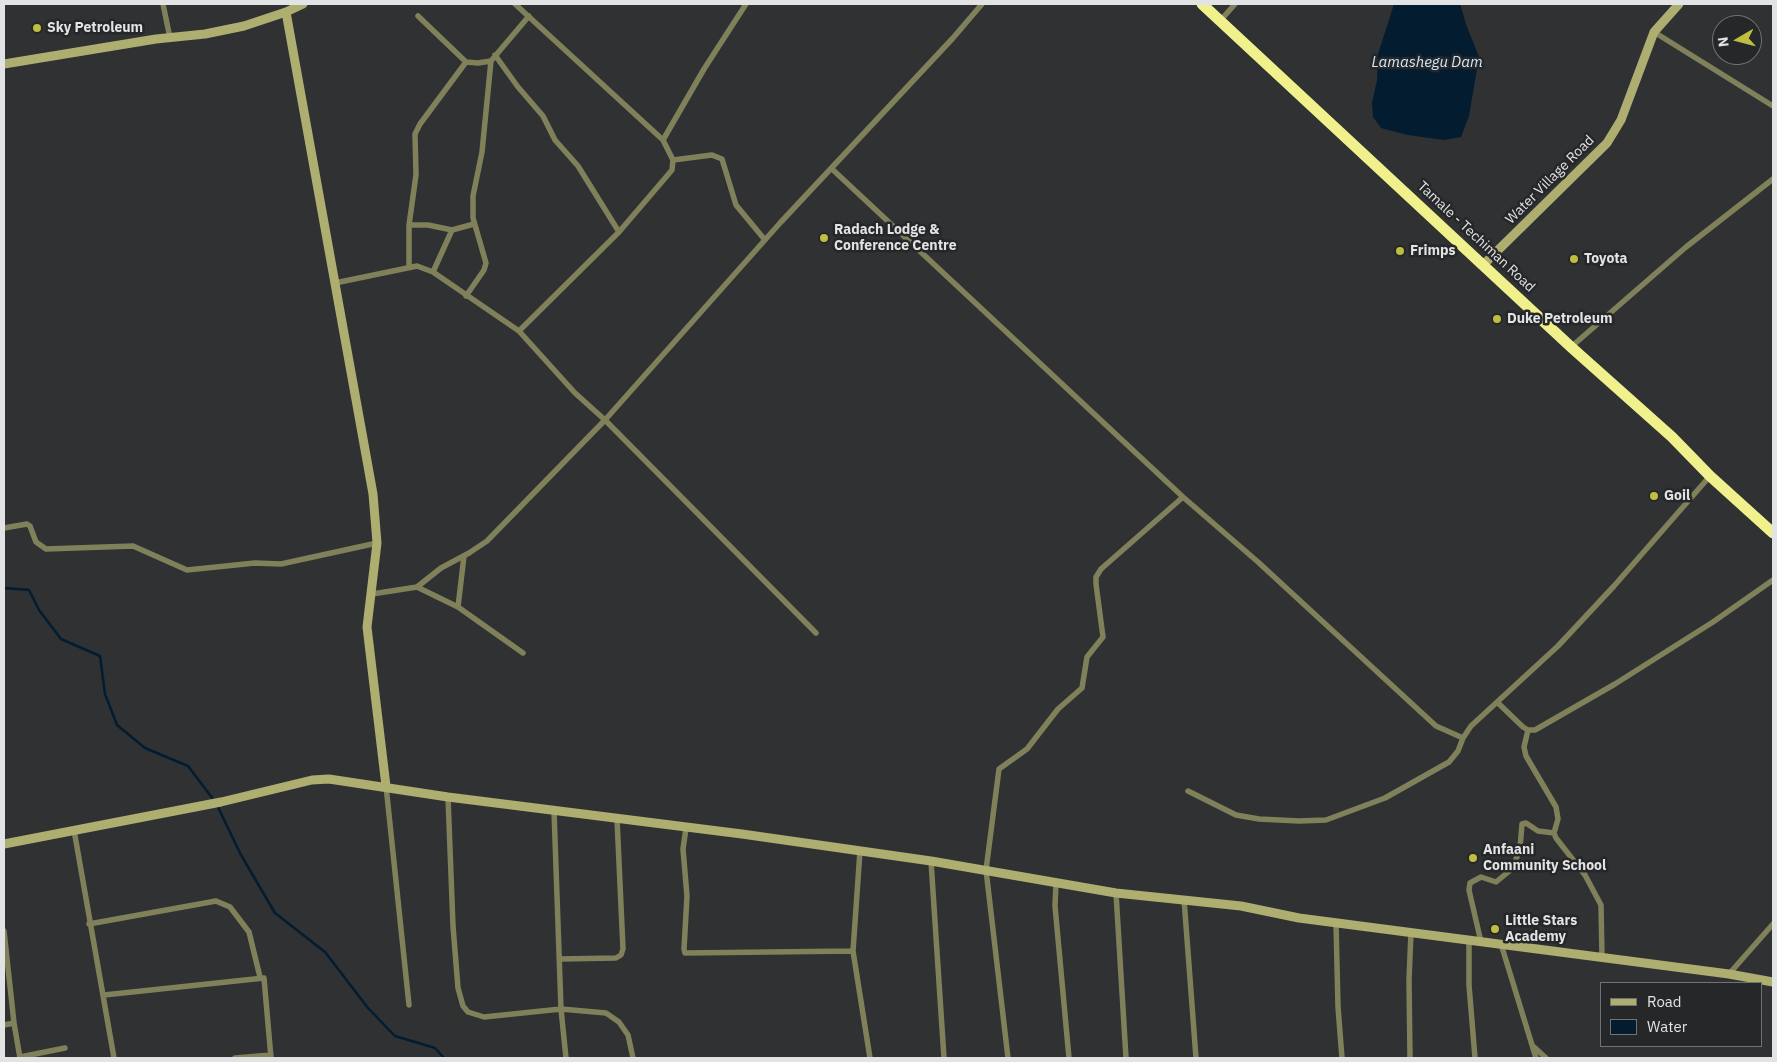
<!DOCTYPE html>
<style>
body{margin:0}
#map{position:relative;width:1777px;height:1062px;overflow:hidden;background:#2f3133;font-family:"IBM Plex Sans",sans-serif}
canvas{display:block}
.frame{position:absolute;inset:0;border:5px solid #e2e3e5;pointer-events:none}
.legend{position:absolute;left:1600px;top:982px;width:162px;height:65px;box-sizing:border-box;background:#252729;border:1px solid #717274;margin:0;padding:6px 9px;list-style:none;font-size:15px;color:#e2e3e5}
.legend li{display:flex;align-items:center;gap:10px;height:25px}
.legend b{width:25px;border:1px solid #717274}
.north{position:absolute;left:1712px;top:15px;width:50px;height:50px;box-sizing:border-box;background:#252729;border:1px solid #717274;border-radius:50%;rotate:262deg;font-size:14px;font-weight:700;line-height:20px;text-align:center;color:#e2e3e5}
.north::after{content:'';display:block;margin:auto;width:18px;height:22px;background:#bfbe41;clip-path:polygon(50% 0,100% 100%,50% 72%,0 100%)}
</style>
<div id="map">
<canvas width="1777" height="1062"></canvas>
<div class="frame"></div>
<ul class="legend">
<li><b style="height:6px;background:#adae6f"></b>Road</li>
<li><b style="height:14px;background:#031c30"></b>Water</li>
</ul>
<div class="north">N</div>
</div>
<script>
const ctx = document.querySelector('canvas').getContext('2d');
ctx.lineJoin = 'round';
function fillPath(path, color) {
  ctx.fillStyle = color;
  ctx.fill(path, 'evenodd');
}
function toPath(rows) {
  const path = new Path2D();
  for (const r of rows) {
    path.moveTo(r[0], r[1]);
    for (let i = 2; i < r.length; i += 2) path.lineTo(r[i], r[i + 1]);
  }
  return path;
}
function strokePath(path, color, width, dash) {
  ctx.strokeStyle = color;
  ctx.lineWidth = width;
  ctx.lineCap = dash ? 'butt' : 'round';
  ctx.setLineDash(dash || []);
  ctx.stroke(path);
}
function label(font, color, halo, rows, align = 'center') {
  ctx.font = font + ' "IBM Plex Sans",sans-serif';
  ctx.lineWidth = 5;
  ctx.setLineDash([]);
  ctx.textBaseline = 'middle';
  ctx.strokeStyle = halo;
  ctx.fillStyle = color;
  for (const [text, x, y, turn = 0] of rows) {
    ctx.save();
    ctx.translate(x, y);
    ctx.rotate((+turn || 0) * Math.PI / 180);
    ctx.textAlign = isNaN(turn) ? turn : align;
    if (halo) ctx.strokeText(text, 0, 0);
    ctx.fillText(text, 0, 0);
    ctx.restore();
  }
}
fillPath(toPath([
 [1394,4,1460,4,1467,27,1479,57,1469,116,1461,137,1444,140,1408,135,1381,128,1373,117,1372,103,1377,80,1378,54]
]), '#031c30');
strokePath(toPath([
 [4,588,29,590,39,610,61,639,100,656,105,694,117,725,145,748,188,766,216,803,241,855,275,913,325,952,368,1008,395,1036,435,1048,444,1058]
]), '#031c30', 2.5);
strokePath(toPath([
 [163,4,170,38],
 [515,4,663,140,673,160,672,170,619,232,519,331],
 [418,16,466,62,478,63,491,61,529,16],
 [1220,21,1235,4],
 [1654,32,1773,106],
 [495,55,518,87,543,116,555,140,578,166,619,232],
 [663,140,704,69,746,4],
 [673,160,712,155,722,159,736,205,765,240],
 [832,169,1183,497,1258,562,1436,726,1463,738,1471,726,1558,646,1614,586,1710,476],
 [409,225,428,225,452,230,474,224],
 [409,266,409,225,416,175,415,134,420,124,466,62],
 [433,272,452,230],
 [335,283,417,266,433,272,519,331,575,393,605,420,816,633],
 [466,296,484,270,486,263,473,218,473,196,482,152,491,61],
 [1571,347,1686,247,1773,179],
 [4,528,27,524,30,526,36,542,46,549,133,546,187,570,255,563,281,564,377,543],
 [417,587,458,607,523,653],
 [372,594,417,587,441,568,469,553,487,541,605,420,780,223,953,38,982,4],
 [458,607,464,556],
 [1498,703,1523,727,1528,730,1535,730,1615,684,1713,622,1773,580],
 [1528,730,1524,747,1526,756,1556,807,1558,819,1554,833,1556,838,1585,875,1601,905,1602,957],
 [386,786,409,1005],
 [1188,791,1236,815,1259,819,1299,821,1326,820,1385,798,1449,762,1458,751,1463,738],
 [448,797,453,926,458,988,463,1006,468,1012,484,1017,561,1009,606,1013,619,1022,628,1035,633,1058],
 [554,811,561,1009,566,1058],
 [686,828,683,849,687,896,684,949,685,953,853,951],
 [74,830,114,1058],
 [860,851,853,951,870,1058],
 [931,861,944,1058],
 [1056,882,1055,906,1069,1058],
 [1116,893,1126,1058],
 [1184,899,1196,1058],
 [1336,923,1338,1007,1342,1058],
 [89,924,216,901,230,907,249,932,260,977],
 [4,931,14,1023,20,1058],
 [1469,940,1469,985,1475,1058],
 [1481,942,1469,890,1470,883,1481,877,1496,882,1513,868,1520,848,1522,824,1526,823,1538,831,1554,833],
 [1501,944,1536,1058],
 [560,959,616,958,621,955,623,949,617,819],
 [1729,974,1773,924],
 [104,995,264,978,271,1058],
 [4,1025,14,1023],
 [1534,1047,1546,1058],
 [20,1057,65,1048],
 [235,1058,271,1055],
 [1008,1058,986,870,999,769,1027,749,1058,709,1082,688,1087,657,1103,637,1096,584,1096,577,1101,569,1183,497],
 [1410,1058,1409,980,1411,932]
]), '#80815a', 5.5);
strokePath(toPath([
 [286,12,373,494,377,543,367,627,386,786],
 [4,64,156,39,205,34,244,26,286,12,303,4],
 [1484,264,1607,143,1621,120,1654,32,1679,4],
 [4,844,221,802,312,780,329,779,448,797,742,834,931,861,1116,893,1241,906,1299,918,1729,974,1773,982]
]), '#adae6f', 9);
strokePath(toPath([
 [1202,4,1571,347,1672,437,1710,476,1773,533]
]), '#f0f18d', 11);
for (const [x, y, r, color] of [
 [37,28,5,"#bfbe41"],
 [824,238,5,"#bfbe41"],
 [1400,251,5,"#bfbe41"],
 [1574,259,5,"#bfbe41"],
 [1497,319,5,"#bfbe41"],
 [1654,496,5,"#bfbe41"],
 [1473,858,5,"#bfbe41"],
 [1495,929,5,"#bfbe41"]
]) {
  const dot = new Path2D();
  dot.arc(x, y, r, 0, 2 * Math.PI);
  ctx.fillStyle = color;
  ctx.fill(dot);
  strokePath(dot, '#252729', 2);
}
label('bold 14px', '#e2e3e5', '#252729', [
 ["Sky Petroleum",47,28],
 ["Radach Lodge &",834,230],
 ["Conference Centre",834,246],
 ["Frimps",1410,251],
 ["Toyota",1584,259],
 ["Duke Petroleum",1507,319],
 ["Goil",1664,496],
 ["Anfaani",1483,850],
 ["Community School",1483,866],
 ["Little Stars",1505,921],
 ["Academy",1505,937]
], 'left');
label('14px', '#e2e3e5', '#252729', [
 ["Water Village Road",1550,180,-45],
 ["Tamale - Techiman Road",1476,237,43]
]);
label('italic 15px', '#d1e8fc', '#252729', [
 ["Lamashegu Dam",1427,63]
]);
</script>
